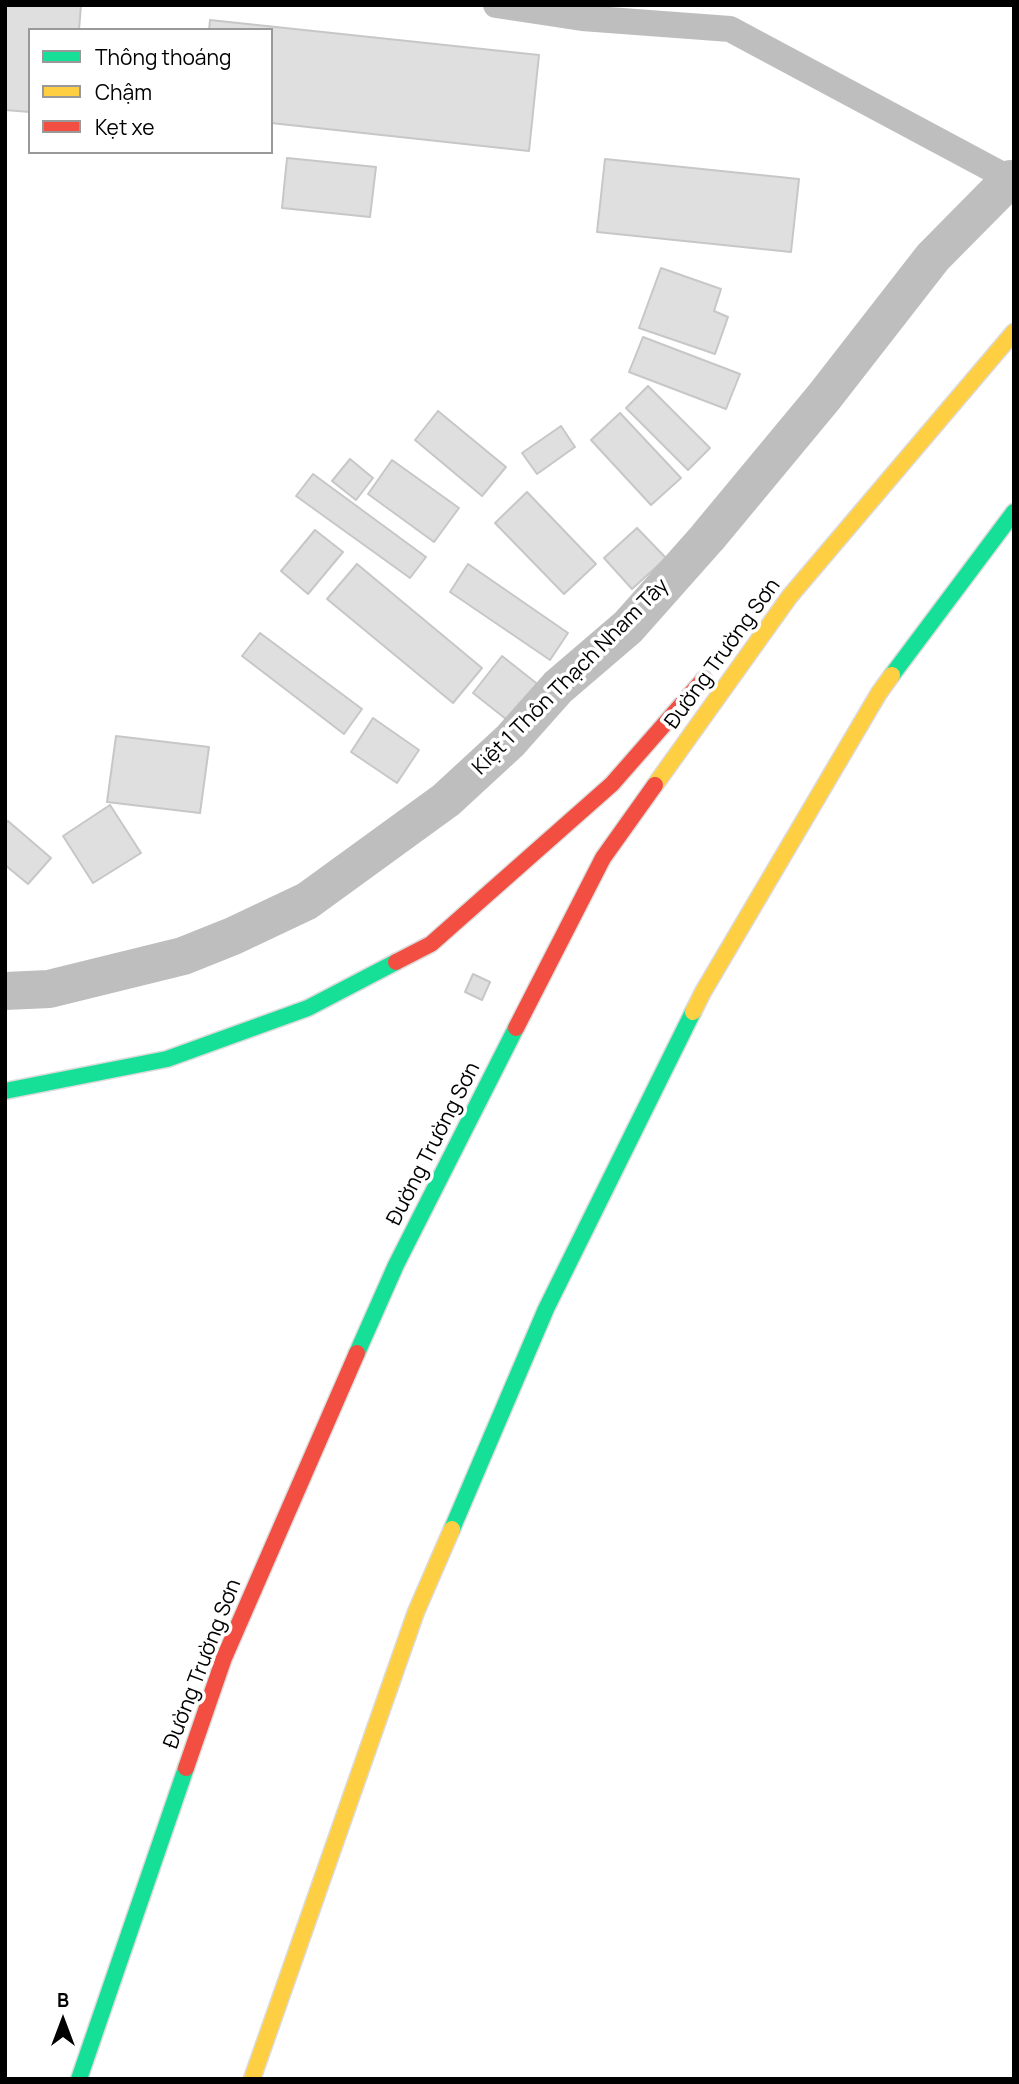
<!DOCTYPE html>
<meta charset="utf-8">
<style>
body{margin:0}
#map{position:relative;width:1019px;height:2084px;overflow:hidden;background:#fff;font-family:Manrope,sans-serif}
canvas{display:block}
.frame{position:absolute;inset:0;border:7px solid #000;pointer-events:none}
.legend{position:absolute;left:28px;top:28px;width:245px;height:126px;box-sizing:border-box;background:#fff;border:2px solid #999;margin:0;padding:9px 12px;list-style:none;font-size:21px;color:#000}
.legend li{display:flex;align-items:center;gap:14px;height:35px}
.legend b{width:35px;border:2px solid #999}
.north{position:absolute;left:28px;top:1986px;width:70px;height:70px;-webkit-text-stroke:5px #fff;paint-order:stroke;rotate:0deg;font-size:19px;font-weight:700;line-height:28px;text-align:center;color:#000}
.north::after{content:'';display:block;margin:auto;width:24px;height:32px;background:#000;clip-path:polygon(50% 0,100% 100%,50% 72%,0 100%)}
</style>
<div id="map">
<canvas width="1019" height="2084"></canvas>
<div class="frame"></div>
<ul class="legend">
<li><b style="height:9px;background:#16e098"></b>Thông thoáng</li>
<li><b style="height:9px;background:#ffcf43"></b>Chậm</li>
<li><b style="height:9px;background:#f24e42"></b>Kẹt xe</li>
</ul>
<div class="north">B</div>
</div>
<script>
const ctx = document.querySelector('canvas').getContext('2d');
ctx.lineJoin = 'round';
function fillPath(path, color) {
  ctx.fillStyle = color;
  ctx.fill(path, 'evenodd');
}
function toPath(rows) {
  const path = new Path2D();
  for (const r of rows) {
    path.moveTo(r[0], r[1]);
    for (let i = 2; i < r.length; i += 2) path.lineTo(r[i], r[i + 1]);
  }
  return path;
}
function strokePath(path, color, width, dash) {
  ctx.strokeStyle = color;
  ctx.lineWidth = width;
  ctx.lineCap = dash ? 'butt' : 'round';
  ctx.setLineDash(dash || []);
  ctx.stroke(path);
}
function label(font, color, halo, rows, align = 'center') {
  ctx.font = font + ' Manrope,sans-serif';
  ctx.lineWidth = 7;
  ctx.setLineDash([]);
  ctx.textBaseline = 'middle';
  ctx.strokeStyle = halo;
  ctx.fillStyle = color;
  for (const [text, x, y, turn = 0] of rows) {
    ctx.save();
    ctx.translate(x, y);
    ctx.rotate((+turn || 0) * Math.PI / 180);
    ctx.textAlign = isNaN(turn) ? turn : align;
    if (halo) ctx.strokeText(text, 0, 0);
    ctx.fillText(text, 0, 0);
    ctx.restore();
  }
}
const building = toPath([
 [5,5,81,5,79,30,30,30,30,112,5,110,5,5],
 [210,20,539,55,529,151,271,123,271,30,209,30,210,20],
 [287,158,376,167,370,217,282,208,287,158],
 [605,159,799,179,791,252,597,232,605,159],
 [661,268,721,289,714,311,728,317,715,354,639,328,661,268],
 [643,337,740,374,726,409,629,372,643,337],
 [648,386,710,448,688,470,626,408,648,386],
 [438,411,506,467,482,496,415,440,438,411],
 [620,413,681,478,651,505,591,440,620,413],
 [561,426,575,447,537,474,522,453,561,426],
 [350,459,373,478,356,500,332,481,350,459],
 [392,460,459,508,434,542,368,494,392,460],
 [313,474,426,557,410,578,296,496,313,474],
 [527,492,596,564,564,594,495,523,527,492],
 [637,528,666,558,632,589,604,558,637,528],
 [315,530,343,552,308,594,281,571,315,530],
 [357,564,482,668,453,703,327,599,357,564],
 [468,564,568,633,550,660,450,592,468,564],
 [260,633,362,709,344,734,242,656,260,633],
 [502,656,545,690,516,727,473,693,502,656],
 [373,718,419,750,397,783,351,752,373,718],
 [116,736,209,747,200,813,107,802,116,736],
 [110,805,141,853,93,883,63,836,110,805],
 [8,821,51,858,28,884,5,865,5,824,8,821],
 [473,974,490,982,482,1000,465,992,473,974]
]);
fillPath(building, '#dfdfdf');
strokePath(building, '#c7c7c7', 2);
const fast = toPath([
 [892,675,1014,512],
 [5,1091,167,1059,308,1008,396,962],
 [357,1353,396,1265,516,1028],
 [452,1529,546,1309,693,1012],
 [79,2079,186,1768]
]);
const slow = toPath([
 [655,785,790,596,1014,332],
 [693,1012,703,992,879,693,892,675],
 [252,2079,416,1612,452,1529]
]);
const jam = toPath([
 [396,962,431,944,612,784,704,679],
 [516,1028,603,858,655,785],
 [186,1768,224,1658,357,1353]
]);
strokePath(fast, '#dbdbdb', 19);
strokePath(slow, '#dbdbdb', 19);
strokePath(jam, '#dbdbdb', 19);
strokePath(toPath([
 [496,5,582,18,730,29,1014,181]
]), '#bebebe', 26);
strokePath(toPath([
 [5,991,49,989,183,956,233,936,307,901,446,800,510,741,558,687,628,627,707,538,824,397,933,257,1010,179]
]), '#bebebe', 38);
strokePath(fast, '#16e098', 16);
strokePath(slow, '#ffcf43', 16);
strokePath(jam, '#f24e42', 16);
label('21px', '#000', '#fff', [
 ["Đường Trường Sơn",723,654,-54],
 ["Kiệt 1 Thôn Thạch Nham Tây",571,677,-45],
 ["Đường Trường Sơn",434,1144,-63],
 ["Đường Trường Sơn",203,1664,-69]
]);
</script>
